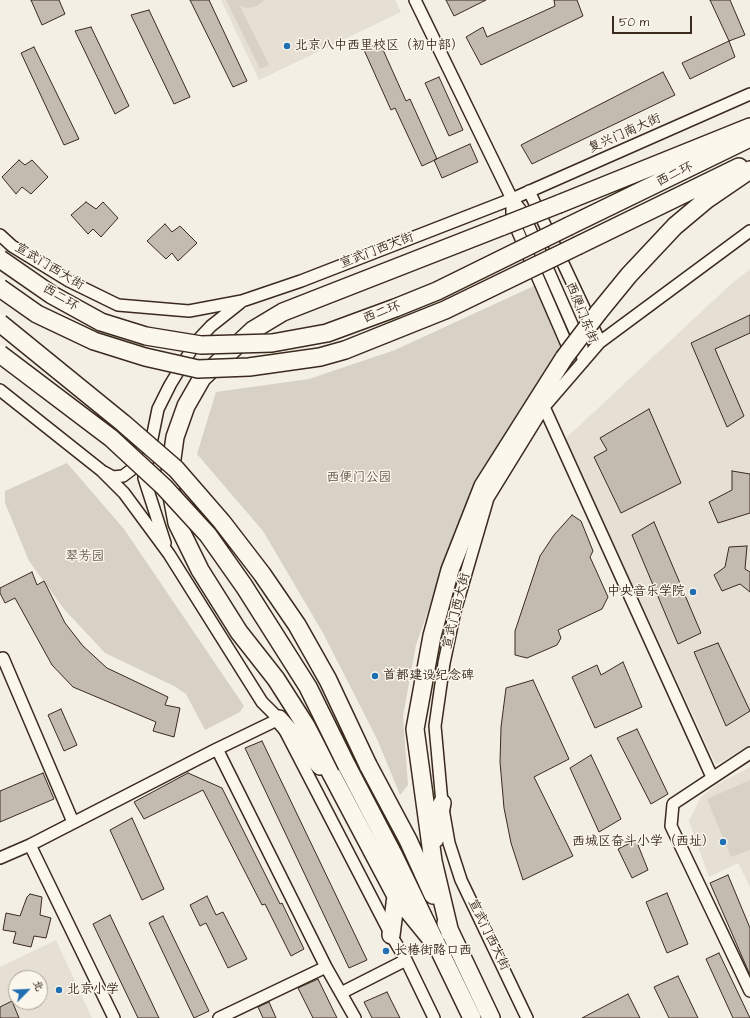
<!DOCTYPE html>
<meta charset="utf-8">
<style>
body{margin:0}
#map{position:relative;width:750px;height:1018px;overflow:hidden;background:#f3efe4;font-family:"Architects Daughter","LXGW WenKai TC",sans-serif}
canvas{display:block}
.north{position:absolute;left:8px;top:970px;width:40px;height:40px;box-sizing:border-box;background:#fbf7ec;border:1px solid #aea59a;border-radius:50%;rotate:66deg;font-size:11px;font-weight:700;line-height:16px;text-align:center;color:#3b2a1e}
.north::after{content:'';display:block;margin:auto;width:14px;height:18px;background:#1f6fb2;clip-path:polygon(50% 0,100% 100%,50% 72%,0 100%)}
.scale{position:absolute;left:612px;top:16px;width:80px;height:18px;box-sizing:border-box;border:2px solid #3b2a1e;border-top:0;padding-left:5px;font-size:12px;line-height:14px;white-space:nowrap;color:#3b2a1e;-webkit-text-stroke:3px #fbf7ec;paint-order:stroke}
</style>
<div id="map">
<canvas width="750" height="1018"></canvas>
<div class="north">北</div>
<div class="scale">50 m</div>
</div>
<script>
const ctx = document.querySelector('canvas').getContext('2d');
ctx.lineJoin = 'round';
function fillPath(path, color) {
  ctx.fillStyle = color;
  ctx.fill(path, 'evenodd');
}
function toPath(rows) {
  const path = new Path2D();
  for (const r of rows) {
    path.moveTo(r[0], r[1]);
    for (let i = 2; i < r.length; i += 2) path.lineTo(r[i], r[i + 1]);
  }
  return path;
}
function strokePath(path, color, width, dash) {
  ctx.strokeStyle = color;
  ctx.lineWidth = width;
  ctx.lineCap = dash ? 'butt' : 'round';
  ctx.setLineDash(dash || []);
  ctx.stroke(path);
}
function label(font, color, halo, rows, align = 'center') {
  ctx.font = font + ' "Architects Daughter","LXGW WenKai TC",sans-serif';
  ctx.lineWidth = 3;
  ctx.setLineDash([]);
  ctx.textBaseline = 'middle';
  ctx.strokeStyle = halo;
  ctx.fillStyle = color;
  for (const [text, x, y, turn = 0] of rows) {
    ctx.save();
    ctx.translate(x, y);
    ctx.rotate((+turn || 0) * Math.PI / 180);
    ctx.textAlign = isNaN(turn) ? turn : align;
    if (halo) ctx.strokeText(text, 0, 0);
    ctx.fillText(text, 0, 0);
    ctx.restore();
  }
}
fillPath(toPath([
 [221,0,395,0,401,12,259,80],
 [750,269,750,745,716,765,565,439,730,285],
 [750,767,750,887,738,863,709,877,689,821,701,797,718,784],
 [56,940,92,1018,0,1018,0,967],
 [16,978,40,978,40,1002,16,1002]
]), '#e5dfd4');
fillPath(toPath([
 [226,0,264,0,257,6,248,8,240,6,269,65,260,69],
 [536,285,565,352,473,484,416,645,403,716,408,785,400,795,377,739,323,633,263,531,197,454,216,392,309,379,395,350],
 [67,463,124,529,244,706,240,712,205,730,186,694,174,686,105,653,64,609,29,561,5,503,5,491],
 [750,780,750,850,731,857,707,799]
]), '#d8d1c6');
const building = toPath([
 [31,0,59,0,65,14,42,25,31,0],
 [190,0,209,0,247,81,233,87,190,0],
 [446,0,486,0,454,16,446,0],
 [554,0,577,0,583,16,481,65,466,37,483,27,487,37,555,6,554,0],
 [710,0,730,0,745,35,729,41,710,0],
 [149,10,190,97,174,104,131,15,149,10],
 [91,27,129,106,115,114,75,31,91,27],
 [729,41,735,57,690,79,682,63,729,41],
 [380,43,406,101,410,99,437,159,422,166,395,108,391,110,364,50,380,43],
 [34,47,79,139,64,145,21,53,34,47],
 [663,72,675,95,532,164,521,145,663,72],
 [439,77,463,130,449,136,425,83,439,77],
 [470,144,478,162,442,178,434,160,470,144],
 [19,160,25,165,32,160,48,177,31,194,22,187,16,194,2,177,19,160],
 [86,202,96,209,103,202,118,218,101,237,93,229,88,234,71,215,86,202],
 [165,224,172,232,180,226,197,243,178,261,172,253,166,259,147,241,165,224],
 [750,315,750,333,715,349,744,416,727,427,691,343,750,315],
 [649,409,681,483,621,513,594,457,607,450,600,438,649,409],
 [732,471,750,474,750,513,718,523,709,502,732,490,732,471],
 [572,515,581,521,593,551,590,557,608,597,602,609,558,630,561,638,557,645,527,658,515,655,515,631,540,556,554,535,572,515],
 [654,522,701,633,678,644,632,535,654,522],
 [747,546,745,569,750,572,750,592,740,584,722,591,714,575,725,567,729,547,747,546],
 [32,572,37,585,44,581,65,623,83,646,107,668,168,697,165,705,180,708,174,737,153,731,156,722,73,687,52,665,15,598,5,603,0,593,0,588,32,572],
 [718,643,750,711,726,726,694,652,718,643],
 [623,662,642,707,595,728,572,677,597,665,601,675,623,662],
 [533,680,569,759,534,777,573,856,523,880,511,843,504,808,500,762,501,727,506,688,533,680],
 [61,709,77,745,64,751,48,715,61,709],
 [637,729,668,794,651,804,617,738,637,729],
 [262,741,367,960,349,968,245,748,262,741],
 [591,755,621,819,599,832,570,768,591,755],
 [43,773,54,799,0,822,0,791,43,773],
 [188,773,222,788,280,904,282,903,304,949,291,956,265,904,262,905,203,790,144,819,134,802,188,773],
 [132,818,164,889,142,900,110,830,132,818],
 [636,840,648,870,632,878,618,849,636,840],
 [728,875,750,928,750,975,710,883,728,875],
 [667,893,688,944,667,953,646,902,667,893],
 [30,894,42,897,40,915,51,918,46,938,34,936,31,947,13,943,16,932,3,930,6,913,20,916,27,897,30,894],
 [207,896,216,915,223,912,247,959,228,968,206,923,200,926,190,905,207,896],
 [110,915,159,1018,138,1018,93,924,110,915],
 [163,916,209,1011,194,1018,149,923,163,916],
 [719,953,750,1018,733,1018,706,959,719,953],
 [678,976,698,1018,669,1018,654,987,678,976],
 [318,979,337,1018,313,1018,298,988,318,979],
 [387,992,400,1018,372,1018,364,1002,387,992],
 [628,994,640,1018,582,1018,628,994],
 [12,1001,19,1018,0,1018,0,1007,12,1001],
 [269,1002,276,1018,263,1018,258,1007,269,1002]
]);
fillPath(building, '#c3bbb0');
strokePath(building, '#3b2a1e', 1);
const minor = toPath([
 [415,0,512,199,523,213,582,347,583,362],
 [529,191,600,342],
 [512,199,512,218,571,354],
 [0,235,12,246,69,281,118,305,189,311,242,301,301,281,512,199,750,94],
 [0,390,102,471,124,493,169,554,262,702,279,719,391,935,406,960,434,1018],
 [544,407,712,777],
 [104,472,113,477,123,476,143,461],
 [165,543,144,478,158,409,170,385,196,342,211,326,240,303],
 [0,659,3,658,73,822],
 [217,749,326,967,355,1018],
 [750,753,673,804,671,826,750,991],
 [30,845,114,1018],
 [0,858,30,845,217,749,279,719],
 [341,993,406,960],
 [219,1018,326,967],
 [527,1018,461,880,449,843,442,803,435,726,444,663,455,611,488,498,544,407,600,342,750,231]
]);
const highway = toPath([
 [559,204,750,127],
 [569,226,750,138],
 [579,245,739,167],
 [598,313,629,275,675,226,706,200,750,170],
 [279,719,320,766],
 [368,765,408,840,433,895],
 [347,766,394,856,472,1018],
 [435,839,442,803],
 [446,923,491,1018],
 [450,933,433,861,415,729,432,636,450,570,483,486,564,358],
 [391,935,396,896],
 [440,950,396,896,306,726,276,679,239,632,200,570,177,523,169,480,175,437,186,406,202,378,253,330,283,312,503,226]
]);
strokePath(minor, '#3b2a1e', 14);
strokePath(highway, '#3b2a1e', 20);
strokePath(minor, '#fbf7ec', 11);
strokePath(highway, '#fbf7ec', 17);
const highwayBridge = toPath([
 [503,226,559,204],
 [0,259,52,295,101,322,146,336,201,345,272,343,327,333,395,308,437,291,569,226],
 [0,288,37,314,94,341,145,357,198,369,249,367,320,357,345,350,445,310,579,245],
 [0,323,123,423,176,469,222,522,262,574,297,625,328,680,368,765],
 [0,354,111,438,164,487,208,535,244,586,308,687,347,766],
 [564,358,598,313]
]);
strokePath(highwayBridge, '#3b2a1e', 20, []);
strokePath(highwayBridge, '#fbf7ec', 17);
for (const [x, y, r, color] of [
 [287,46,4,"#1f6fb2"],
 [693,592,4,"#1f6fb2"],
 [375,676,4,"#1f6fb2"],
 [723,842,4,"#1f6fb2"],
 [386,951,4,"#1f6fb2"],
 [59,990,4,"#1f6fb2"]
]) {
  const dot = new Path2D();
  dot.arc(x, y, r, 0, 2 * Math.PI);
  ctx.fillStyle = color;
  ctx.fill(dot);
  strokePath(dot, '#fbf7ec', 1.5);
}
label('13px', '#3b2a1e', '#fbf7ec', [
 ["北京八中西里校区（初中部）",295,46],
 ["中央音乐学院",685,592,"right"],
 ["首都建设纪念碑",383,676],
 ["西城区奋斗小学（西址）",715,842,"right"],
 ["长椿街路口西",394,951],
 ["北京小学",67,990]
], 'left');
label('13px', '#3b2a1e', '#fbf7ec', [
 ["复兴门南大街",625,134,-24],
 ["西二环",675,175,-26],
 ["宣武门西大街",377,251,-21],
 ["宣武门西大街",49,267,31],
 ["西二环",60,298,31],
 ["西二环",382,313,-21],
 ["西便门东街",581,313,68],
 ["宣武门西大街",457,611,-76],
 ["宣武门西大街",488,935,64]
]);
label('13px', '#625448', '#fbf7ec', [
 ["西便门公园",359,478],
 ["翠芳园",85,557]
]);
</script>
